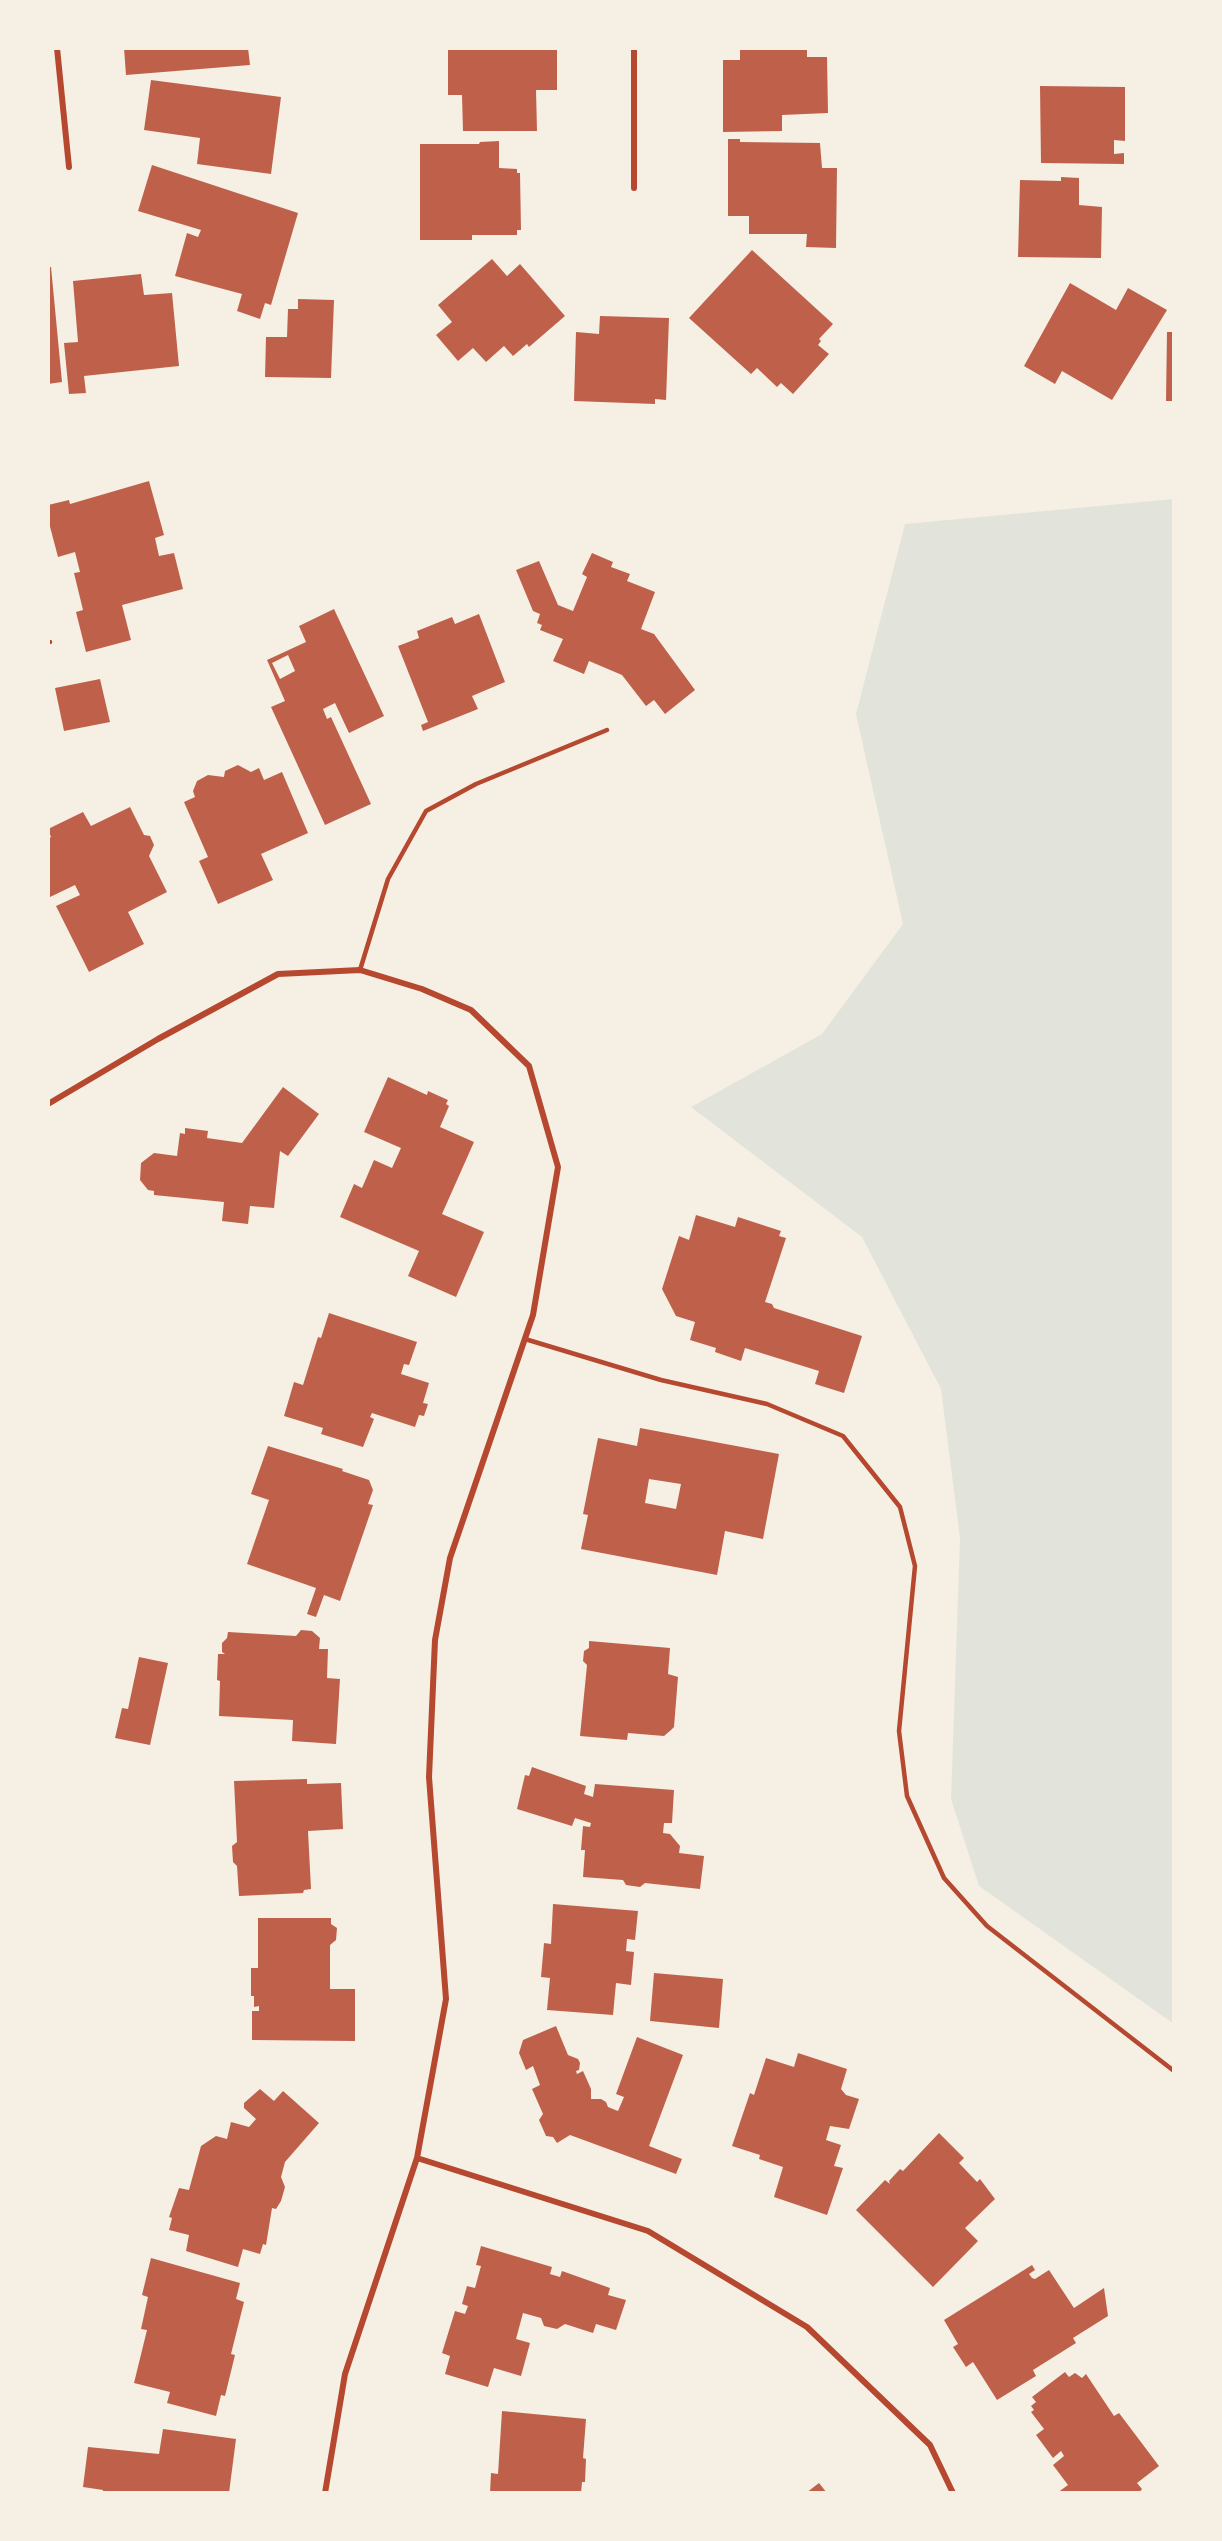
<!DOCTYPE html>
<style>
body{margin:0}
#map{position:relative;width:1222px;height:2541px;overflow:hidden;background:#f6efe4;font-family:"Sofia Sans Condensed",sans-serif}
canvas{display:block}
.frame{position:absolute;inset:0;border:50px solid #f6efe4;pointer-events:none}
</style>
<div id="map">
<canvas width="1222" height="2541"></canvas>
<div class="frame"></div>
</div>
<script>
const ctx = document.querySelector('canvas').getContext('2d');
ctx.lineJoin = 'round';
function fillPath(path, color) {
  ctx.fillStyle = color;
  ctx.fill(path, 'evenodd');
}
function toPath(rows) {
  const path = new Path2D();
  for (const r of rows) {
    path.moveTo(r[0], r[1]);
    for (let i = 2; i < r.length; i += 2) path.lineTo(r[i], r[i + 1]);
  }
  return path;
}
function strokePath(path, color, width, dash) {
  ctx.strokeStyle = color;
  ctx.lineWidth = width;
  ctx.lineCap = dash ? 'butt' : 'round';
  ctx.setLineDash(dash || []);
  ctx.stroke(path);
}
fillPath(toPath([
 [1174,499,1174,2024,979,1886,951,1799,960,1538,941,1389,862,1237,691,1107,822,1034,903,924,856,714,905,524]
]), '#e2e4dc');
fillPath(toPath([
 [124,48,248,48,250,65,126,75],
 [448,48,557,48,557,90,536,90,537,131,463,131,462,95,448,95],
 [740,48,807,48,807,57,827,57,828,113,782,115,782,131,723,132,723,60,740,60],
 [151,80,281,97,271,174,197,164,200,138,144,130],
 [1040,86,1125,87,1125,141,1114,140,1114,154,1124,153,1124,164,1041,163],
 [728,139,740,139,740,142,820,143,822,168,837,168,836,248,806,247,807,234,749,234,749,216,728,216],
 [499,141,499,168,517,169,517,173,520,173,521,230,517,230,517,235,472,235,472,240,420,240,420,144,479,144,480,142],
 [152,165,298,213,271,305,265,303,260,319,237,311,242,294,175,276,187,233,198,237,201,230,138,211],
 [1061,177,1079,178,1079,205,1102,207,1101,258,1018,257,1020,180,1061,181],
 [752,250,833,324,819,339,821,341,818,345,829,354,793,394,781,383,777,387,757,368,751,374,689,318],
 [492,259,507,276,520,264,565,316,529,347,527,344,513,356,504,346,486,362,473,348,458,361,436,335,452,322,438,305],
 [48,267,51,267,62,382,48,384],
 [141,274,144,295,172,293,179,366,84,376,86,393,69,394,64,343,78,342,73,281],
 [1070,283,1116,310,1128,288,1167,310,1112,400,1062,371,1055,384,1024,366],
 [298,299,334,300,331,378,265,377,266,337,287,337,288,309,298,309],
 [600,316,669,318,666,400,655,399,655,404,574,401,576,332,599,334],
 [1167,332,1174,332,1174,401,1166,401],
 [149,481,164,535,155,538,159,556,174,553,183,589,122,605,131,640,86,652,76,612,83,610,74,573,80,572,75,552,58,557,48,519,48,505,69,500,70,504],
 [592,553,613,562,611,567,630,574,627,581,655,592,641,629,654,634,695,690,665,714,654,700,646,706,622,675,589,661,584,674,553,661,563,639,540,630,542,625,537,623,540,614,533,611,516,570,539,561,558,605,573,611,587,577,582,574],
 [334,609,384,716,349,733,335,703,323,709,327,719,331,717,371,804,325,825,271,707,285,701,267,660,306,642,299,626],
 [288,655,295,671,280,679,272,663],
 [479,614,505,682,472,696,478,709,423,731,421,725,428,722,398,646,419,638,417,631,452,617,455,624],
 [100,679,110,722,64,731,55,688],
 [238,765,251,772,259,768,264,780,282,772,308,833,261,854,273,880,218,904,199,861,208,857,184,802,195,797,193,791,197,781,208,775,224,777,225,771],
 [130,807,144,835,150,836,154,845,149,856,167,892,128,912,144,944,89,972,56,906,80,895,75,885,48,898,48,839,51,837,48,829,83,812,91,826],
 [388,1077,427,1095,428,1091,448,1100,446,1104,449,1106,440,1127,474,1142,442,1214,484,1232,456,1297,408,1276,419,1251,340,1217,354,1184,362,1188,374,1160,392,1168,401,1148,364,1132],
 [283,1087,319,1114,288,1156,280,1151,274,1208,250,1206,248,1224,222,1221,224,1202,154,1195,154,1191,148,1190,140,1180,141,1163,154,1153,177,1156,180,1133,185,1134,185,1128,208,1131,207,1138,242,1143],
 [696,1215,735,1227,738,1217,781,1231,779,1236,786,1238,765,1302,772,1304,774,1308,862,1336,844,1393,815,1384,819,1371,745,1348,741,1361,715,1352,716,1348,690,1340,695,1322,676,1316,662,1289,679,1236,689,1240],
 [329,1313,417,1342,409,1365,404,1364,401,1374,429,1383,423,1403,428,1404,424,1416,419,1415,415,1427,372,1413,370,1417,374,1419,363,1447,321,1434,323,1428,284,1416,294,1382,303,1385,318,1337,321,1338],
 [640,1428,779,1454,763,1539,725,1531,717,1575,581,1549,588,1515,583,1514,598,1438,637,1446],
 [649,1479,681,1484,676,1509,645,1503],
 [268,1446,343,1469,342,1471,369,1480,373,1490,368,1504,373,1505,340,1601,324,1595,316,1617,307,1614,316,1588,247,1564,269,1500,251,1494],
 [301,1630,312,1631,320,1638,319,1649,328,1649,327,1678,340,1679,336,1744,292,1741,293,1720,219,1716,220,1681,217,1680,218,1654,225,1654,222,1652,222,1643,227,1638,228,1632,296,1636],
 [589,1641,670,1648,668,1674,678,1677,674,1727,671,1730,664,1736,628,1733,627,1740,580,1736,587,1665,583,1661,584,1651,589,1648],
 [139,1657,168,1663,150,1745,115,1738,122,1708,128,1709],
 [532,1767,586,1786,584,1794,593,1797,595,1784,674,1790,672,1823,664,1823,663,1833,670,1834,680,1846,679,1853,704,1856,700,1889,645,1883,640,1887,626,1885,623,1880,583,1877,585,1850,581,1850,583,1826,590,1827,591,1823,575,1818,572,1826,517,1809,525,1775,529,1776],
 [307,1779,307,1784,341,1783,343,1829,308,1831,311,1889,304,1890,303,1893,239,1896,237,1866,233,1862,232,1846,237,1842,234,1781],
 [553,1904,638,1911,635,1940,627,1939,626,1951,634,1952,631,1985,616,1983,613,2015,547,2010,550,1978,541,1977,544,1943,551,1944],
 [258,1918,331,1918,331,1924,337,1928,336,1940,330,1945,330,1989,355,1989,355,2041,252,2040,252,2011,259,2011,259,2006,254,2007,254,1996,251,1996,251,1968,258,1968],
 [654,1973,723,1979,719,2028,650,2021],
 [556,2026,568,2055,578,2059,580,2063,579,2070,576,2071,577,2074,583,2071,591,2089,591,2099,601,2099,606,2102,608,2107,618,2111,624,2097,616,2094,637,2037,683,2055,649,2146,682,2159,676,2174,570,2135,557,2143,553,2137,546,2136,539,2120,543,2114,532,2089,540,2085,533,2066,526,2070,519,2053,523,2040],
 [798,2053,847,2069,841,2089,846,2095,859,2099,849,2129,830,2126,826,2140,841,2145,834,2166,843,2168,827,2215,774,2197,783,2167,759,2159,760,2155,732,2146,750,2093,754,2095,766,2058,794,2067],
 [260,2089,274,2101,283,2091,319,2123,285,2162,281,2177,285,2187,281,2201,276,2209,272,2208,266,2245,263,2244,260,2254,243,2249,238,2267,186,2251,189,2235,169,2230,172,2218,169,2217,179,2188,189,2190,201,2146,216,2136,227,2139,231,2122,249,2127,256,2119,244,2108,244,2103],
 [939,2133,964,2158,959,2163,977,2182,980,2179,995,2199,965,2228,978,2241,933,2287,856,2210,885,2180,890,2184,889,2181,900,2169,903,2171],
 [481,2246,552,2267,550,2274,560,2277,562,2271,610,2288,608,2295,626,2300,616,2330,596,2324,593,2333,565,2324,557,2329,544,2326,541,2318,523,2313,516,2339,530,2343,521,2376,494,2368,488,2387,445,2374,450,2356,442,2353,455,2311,465,2314,468,2306,462,2304,467,2286,475,2288,481,2266,476,2265],
 [151,2258,240,2283,236,2299,244,2302,231,2354,235,2355,225,2396,221,2395,216,2416,167,2403,170,2392,134,2383,147,2330,141,2329,148,2297,142,2295],
 [1032,2265,1035,2270,1029,2274,1032,2278,1035,2279,1049,2270,1074,2308,1104,2288,1108,2316,1073,2338,1076,2343,1033,2370,1036,2376,997,2400,973,2362,966,2367,953,2347,958,2344,944,2320],
 [1065,2372,1069,2377,1075,2373,1082,2378,1086,2374,1114,2416,1119,2413,1159,2466,1137,2483,1142,2489,1139,2493,1057,2493,1068,2485,1053,2465,1064,2456,1061,2451,1053,2458,1036,2435,1044,2429,1031,2412,1034,2410,1031,2406,1036,2402,1032,2397],
 [502,2411,586,2419,583,2458,586,2459,585,2482,582,2482,581,2493,490,2493,491,2473,498,2474],
 [163,2429,236,2439,229,2493,103,2493,103,2490,83,2487,88,2447,159,2454],
 [819,2483,827,2493,806,2493]
]), '#bf614a');
strokePath(toPath([
 [48,642,50,642],
 [360,970,388,879,426,811,476,784,607,730],
 [525,1339,661,1380,767,1404,843,1436,900,1507,915,1566,899,1731,907,1796,944,1878,987,1926,1174,2071]
]), '#b5482f', 4.5);
strokePath(toPath([
 [57,48,69,167],
 [634,48,634,188],
 [48,1104,158,1039,278,974,360,970,422,989,471,1010,529,1066,558,1167,533,1315,450,1558,435,1640,429,1777,446,1999,417,2158,345,2374,325,2493],
 [417,2158,648,2231,807,2327,930,2445,953,2493]
]), '#b5482f', 6);
</script>
